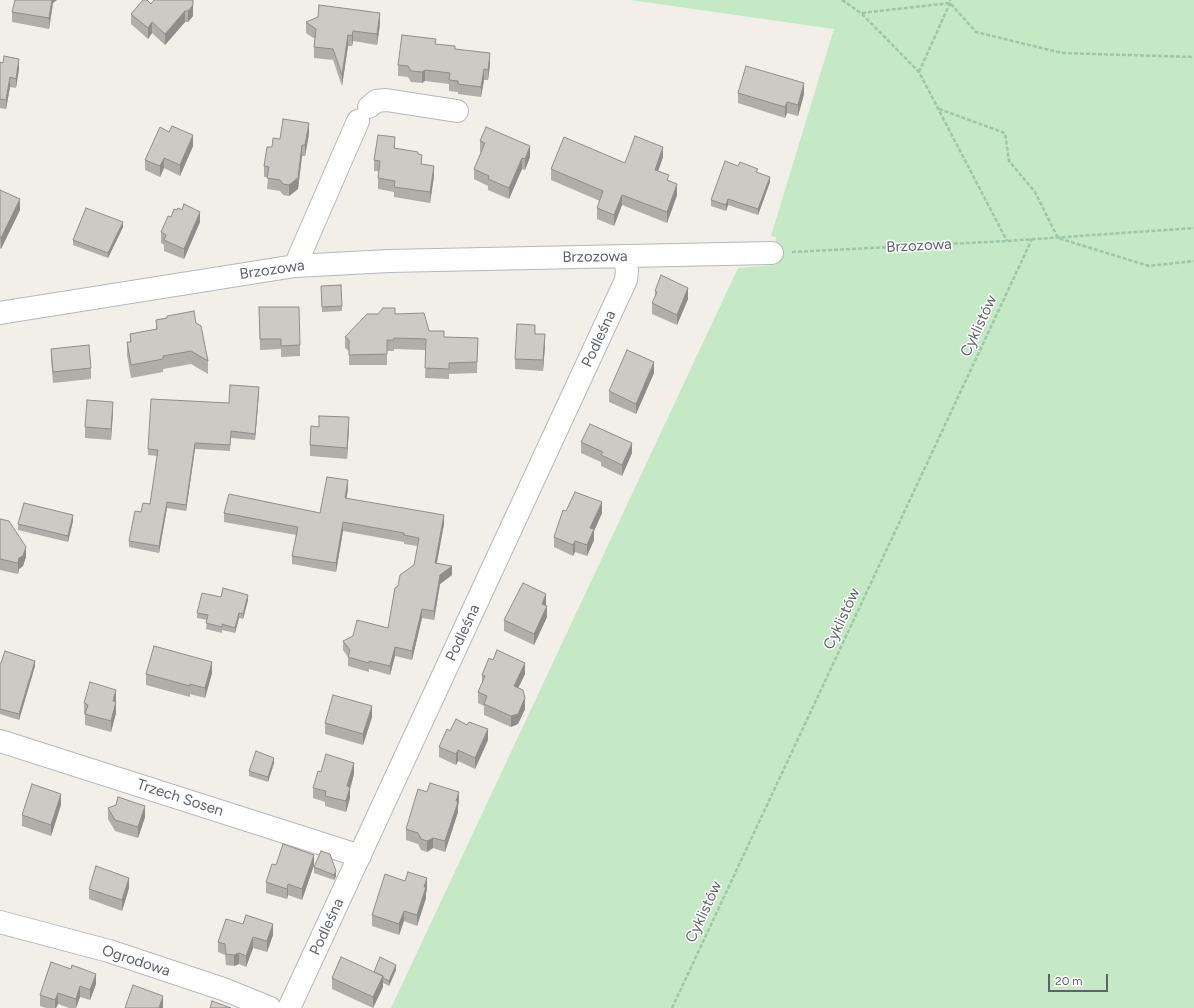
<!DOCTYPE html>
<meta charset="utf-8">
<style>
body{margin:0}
#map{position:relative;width:1194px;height:1008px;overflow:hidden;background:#f1efe8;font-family:Figtree,sans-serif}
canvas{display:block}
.scale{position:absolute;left:1048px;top:974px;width:60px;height:18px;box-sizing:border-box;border:2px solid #5f6368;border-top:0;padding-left:5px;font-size:12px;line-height:14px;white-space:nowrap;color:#5f6368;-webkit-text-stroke:3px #fff;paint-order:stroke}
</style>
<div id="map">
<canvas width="1194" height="1008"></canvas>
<div class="scale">20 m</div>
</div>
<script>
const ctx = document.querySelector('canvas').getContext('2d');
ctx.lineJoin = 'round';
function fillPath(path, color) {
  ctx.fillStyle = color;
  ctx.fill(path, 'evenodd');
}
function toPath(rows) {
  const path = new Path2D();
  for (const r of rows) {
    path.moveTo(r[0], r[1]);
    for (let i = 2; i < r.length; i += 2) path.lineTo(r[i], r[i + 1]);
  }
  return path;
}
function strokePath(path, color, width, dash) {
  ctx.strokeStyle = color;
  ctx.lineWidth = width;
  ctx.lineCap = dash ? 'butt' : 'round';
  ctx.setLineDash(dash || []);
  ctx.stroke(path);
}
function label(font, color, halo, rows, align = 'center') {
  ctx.font = font + ' Figtree,sans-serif';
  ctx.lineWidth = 3;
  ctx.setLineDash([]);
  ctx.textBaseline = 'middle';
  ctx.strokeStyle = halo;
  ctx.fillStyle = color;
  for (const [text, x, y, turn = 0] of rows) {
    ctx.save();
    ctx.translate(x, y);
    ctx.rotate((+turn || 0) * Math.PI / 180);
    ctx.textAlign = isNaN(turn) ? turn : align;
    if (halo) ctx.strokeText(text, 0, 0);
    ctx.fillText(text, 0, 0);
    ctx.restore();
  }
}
fillPath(toPath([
 [631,0,1194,0,1194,1008,391,1008,738,268,776,265,776,237,771,236,834,29]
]), '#c5e8c5');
const minor = toPath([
 [369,107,376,101,386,100,457,111],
 [295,266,358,121],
 [0,313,295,266,389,261,772,253],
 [0,741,360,856],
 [0,922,109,951,223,989,270,1008],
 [289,1008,626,280,627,270,624,256]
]);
strokePath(minor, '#b5b8bc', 24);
strokePath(toPath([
 [842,0,861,13,950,3,976,32,1062,53,1194,57],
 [862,14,919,72,1007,241],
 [919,72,950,3,950,0],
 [939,109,1005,133,1009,161,1035,192,1058,238,1149,266,1194,261],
 [792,252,1007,241,1194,228],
 [672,1008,1032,239]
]), '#9cc7a9', 2.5, [4, 2]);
strokePath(minor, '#fff', 22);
fillPath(toPath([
 [193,0,193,16,188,22,185,22,165,45,152,33,148,39,131,24,131,14,151,4],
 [53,3,49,29,12,22,12,12],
 [306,22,380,24,377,45,353,41,352,46,348,46,342,86,333,60,314,58,314,47,315,39,306,33],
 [436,44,455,49,490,64,488,80,484,80,481,97,458,94,458,92,449,91,449,84,425,81,422,83,411,82,408,77,398,76,398,65],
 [0,62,19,69,16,88,10,87,6,109,0,108],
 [738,93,804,94,798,116,787,113,785,118,738,103],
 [309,134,305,156,302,156,298,189,289,196,283,195,280,191,267,189,268,177,264,177,264,166,272,147],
 [480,141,530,157,525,170,522,169,509,199,488,190,488,186,474,179,474,169,481,152,480,152],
 [193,146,180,176,164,168,160,177,145,170,145,160],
 [395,148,418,154,422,164,434,176,430,203,394,197,394,192,378,189,378,178,379,171,374,171,374,160],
 [663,157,658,171,669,181,677,195,667,223,622,205,614,226,597,219,597,208,600,201,551,180,551,169,625,163],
 [758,173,770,182,758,215,728,205,726,211,711,206,711,200],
 [0,190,20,210,1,249,0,248],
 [171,217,200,222,184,259,164,251,164,245,161,243,161,232],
 [123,227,108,258,73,245,73,240],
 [321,286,342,306,342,311,322,312],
 [655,291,688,299,677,325,652,314,652,303,655,298],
 [259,307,300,345,300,356,281,357,281,349,260,350],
 [378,314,395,314,429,331,444,337,478,338,477,373,449,374,449,379,425,378,426,350,394,349,394,351,387,351,387,365,349,365,349,351,345,348,345,337],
 [167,316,196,323,208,361,208,374,191,364,163,369,163,372,131,378,127,355,127,342,130,342,130,334,156,329,156,320,167,318],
 [535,334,545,345,543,371,515,369,515,359],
 [51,349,91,368,91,379,53,383,51,359],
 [654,373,636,414,609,402,609,391],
 [259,393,255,440,231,438,230,451,195,449,186,511,167,508,159,553,129,547,129,541,141,512,150,504,157,456,148,455,148,449,229,403],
 [113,412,111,440,85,438,85,427],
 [349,428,347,459,310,456,310,445],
 [581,442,632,453,622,476,601,466,601,462,581,453],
 [348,489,346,499,444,524,437,563,452,575,440,584,434,620,422,618,412,660,395,656,390,675,369,669,369,672,348,666,348,657,343,650,343,641,388,628,398,586,414,565,418,546,404,544,404,542,343,531,336,572,292,564,292,556,296,535,224,522,224,513,320,513],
 [566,511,602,513,594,531,594,540,587,556,575,552,573,556,554,547,554,537],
 [0,519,26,557,23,566,19,569,18,574,0,570],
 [73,521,68,542,18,530,18,524],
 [221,597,248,600,243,619,239,618,235,633,222,630,222,633,206,629,207,620,197,618,197,613],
 [546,605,547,617,534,645,504,631,504,620],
 [0,663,35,666,19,720,0,714],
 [212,673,205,698,190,694,190,697,146,685,146,674],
 [525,674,518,688,525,709,518,724,511,727,484,715,484,706,478,703,478,692,482,684,482,675],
 [116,701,116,713,111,732,85,725,85,715,84,714,84,703],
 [372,717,363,745,325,734,325,723],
 [450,731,488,740,475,769,458,761,456,765,439,757,439,747],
 [274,763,268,782,249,776,249,771],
 [321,772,354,774,350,789,350,798,346,812,325,806,325,802,313,798,313,788],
 [459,802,458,806,458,812,445,852,433,848,427,852,421,850,418,844,406,840,406,829],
 [61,805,51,836,22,826,22,815],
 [116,805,145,817,138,838,115,831,108,819,108,808],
 [330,854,336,876,334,880,314,873,314,867],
 [276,865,314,865,302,900,288,895,287,899,266,893,266,882],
 [129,888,122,911,89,899,89,889],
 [427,889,426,893,426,898,417,926,404,921,399,935,372,926,372,915],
 [226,919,273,935,267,952,253,948,246,967,239,964,234,966,226,965,225,955,218,952,218,942],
 [51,962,96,984,90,1000,80,997,76,1008,69,1008,58,1004,56,1008,46,1008,40,1006,40,995],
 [396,970,389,986,383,983,383,987,373,1008,332,989,332,978,374,972]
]), '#afaea9');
fillPath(toPath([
 [52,0,57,0,53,3,49,29,49,18],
 [193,5,193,16,188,22,188,11],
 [185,11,185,22,165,45,165,34],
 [380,13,380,24,377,45,377,34],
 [152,22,152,33,148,39,148,28],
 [353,31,353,41,352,46,352,36],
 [348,35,348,46,342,86,342,75],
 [490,53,490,64,488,80,488,70],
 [19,59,19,69,16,88,16,79],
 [484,69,484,80,481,97,481,87],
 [425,70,425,81,422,83,422,72],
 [10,77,10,87,6,109,6,100],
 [804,83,804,94,798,116,798,105],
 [787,102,787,113,785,118,785,107],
 [309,123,309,134,305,156,305,145],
 [193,135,193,146,180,176,180,165],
 [395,137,395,148,394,148],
 [302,145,302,156,298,189,289,196,289,185],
 [530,146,530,157,525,170,525,159],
 [663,147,663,157,655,180,655,170],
 [164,158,164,168,160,177,160,166],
 [522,158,522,169,509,199,509,188],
 [434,166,434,176,430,203,430,192],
 [770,177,770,182,758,215,758,209],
 [677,184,677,195,667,223,667,212],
 [622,195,622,205,614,226,614,215],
 [20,199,20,210,1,249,1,238],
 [728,199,728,205,726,211,726,205],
 [200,212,200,222,184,259,184,249],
 [123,222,123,227,108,258,108,253],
 [688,288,688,299,677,325,677,315],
 [545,334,545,345,543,371,543,360],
 [654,362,654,373,636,414,636,404],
 [259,387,259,393,255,440,255,434],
 [113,402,113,412,111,440,111,429],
 [349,417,349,428,347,459,347,448],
 [195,443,195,449,186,511,186,505],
 [632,443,632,453,622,476,622,465],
 [348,480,348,489,345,507,345,498],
 [167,502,167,508,159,553,159,546],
 [602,502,602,513,594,531,594,540,587,556,587,545,590,528],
 [73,515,73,521,68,542,68,536],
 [444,515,444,524,435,572,435,563],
 [343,522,343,531,336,572,336,563],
 [575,541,575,552,573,556,573,545],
 [26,547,26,557,23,566,19,569,18,574,18,563,19,558],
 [452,566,452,575,440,584,434,620,434,611,440,575],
 [546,594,546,605,542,614,542,604],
 [248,595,248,600,243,619,243,614],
 [547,606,547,617,534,645,534,634],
 [422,609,422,618,412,660,412,651],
 [239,613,239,618,235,633,235,628],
 [395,647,395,656,390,675,390,666],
 [35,661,35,666,19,720,19,714],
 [212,662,212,673,205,698,205,688],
 [525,663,525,674,514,697,514,686],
 [116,690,116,701,113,712,113,701],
 [525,698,525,709,518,724,511,727,511,716],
 [116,702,116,713,111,732,111,721],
 [372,706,372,717,363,745,363,734],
 [488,729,488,740,475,769,475,758],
 [458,750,458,761,456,765,456,754],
 [274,758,274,763,268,782,268,777],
 [354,763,354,774,350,789,350,798,346,812,346,801,347,786],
 [459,792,459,802,458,806,458,812,445,852,445,841],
 [61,794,61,805,51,836,51,825],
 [145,806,145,817,138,838,138,827],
 [433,838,433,848,427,852,427,841],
 [314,855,314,865,302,900,302,889],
 [336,871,336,876,334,880,334,875],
 [129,878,129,888,122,911,122,900],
 [427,878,427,889,426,893,426,898,417,926,417,915,424,887],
 [288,884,288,895,287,899,287,889],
 [404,911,404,921,399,935,399,924],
 [273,924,273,935,267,952,267,941],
 [253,937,253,948,246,967,246,956],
 [239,953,239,964,234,966,234,955],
 [396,965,396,970,389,986,389,981],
 [96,974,96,984,90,1000,90,990],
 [383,976,383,987,373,1008,373,997],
 [80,986,80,997,76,1008,76,999],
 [58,993,58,1004,56,1008,55,1008,55,1000],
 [163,996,163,1008,159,1008]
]), '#8f8d8a');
const building = toPath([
 [15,0,52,0,49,18,12,12,15,0],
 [143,0,147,0,151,4,154,0,193,0,193,5,188,11,185,11,165,34,152,22,148,28,131,14,143,0],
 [319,5,380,13,377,34,353,31,352,36,348,35,342,75,333,49,314,47,316,29,306,22,318,17,319,5],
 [402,35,436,39,435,44,455,46,455,49,490,53,488,70,484,69,481,87,458,84,458,81,449,80,450,73,425,70,422,72,411,71,408,66,398,65,402,35],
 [4,56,19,59,16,79,10,77,6,100,0,99,0,62,3,63,4,56],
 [746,66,804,83,798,105,787,102,785,107,738,93,746,66],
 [283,119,309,123,305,145,302,145,298,178,289,185,283,184,280,180,267,178,269,167,264,166,267,147,272,147,273,138,280,139,283,119],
 [172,126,193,135,180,165,164,158,160,166,145,160,160,127,169,132,172,126],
 [486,127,530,146,525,159,522,158,509,188,488,179,489,176,474,169,485,143,480,141,486,127],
 [378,135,395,137,394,148,418,152,418,154,422,155,421,164,434,166,430,192,394,187,395,181,378,178,380,161,374,160,378,135],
 [635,136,663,147,655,170,669,175,667,180,677,184,667,212,622,195,614,215,597,208,603,191,551,169,564,137,625,163,635,136],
 [725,161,738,166,740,162,758,169,756,172,770,177,758,209,728,199,726,205,711,200,725,161],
 [0,190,20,199,1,238,0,237,0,190],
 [184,204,200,212,184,249,164,240,166,235,161,232,168,216,171,217,174,209,177,210,178,208,182,210,184,204],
 [86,208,123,222,108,253,73,240,86,208],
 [661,275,688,288,677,315,652,303,657,292,655,291,661,275],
 [341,285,342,306,322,307,321,286,341,285],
 [259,307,299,307,300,345,281,346,281,339,260,339,259,307],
 [383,308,395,308,395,314,424,313,429,331,444,331,444,337,478,338,477,362,449,363,449,369,425,368,426,339,394,338,394,340,387,340,387,354,349,355,349,340,345,337,367,314,378,314,383,308],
 [194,311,196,323,201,326,208,361,191,351,163,356,163,359,131,365,127,342,131,342,130,334,157,329,156,320,167,318,167,316,194,311],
 [517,324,535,325,535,334,545,334,543,360,515,359,517,324],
 [89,345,91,368,53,372,51,349,89,345],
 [627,350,654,362,636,404,609,391,627,350],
 [230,385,259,387,255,434,231,431,230,445,195,443,186,505,167,502,159,546,129,541,135,511,141,512,143,503,150,504,158,450,148,449,151,399,229,403,230,385],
 [87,400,113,402,111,429,85,427,87,400],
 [319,416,349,417,347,448,310,445,311,426,319,427,319,416],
 [590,424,632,443,622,465,601,455,603,452,581,442,590,424],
 [327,477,348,480,345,498,444,515,435,563,452,566,440,575,434,611,422,609,412,651,395,647,390,666,369,661,369,663,348,657,350,650,343,641,353,636,357,620,388,628,395,588,398,586,400,575,414,565,419,538,404,535,404,533,343,522,336,563,292,556,298,527,224,513,229,494,320,513,327,477],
 [575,492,602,502,590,528,594,529,587,545,575,541,573,545,554,537,563,510,566,511,575,492],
 [24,503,73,515,68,536,18,524,24,503],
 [0,519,9,521,26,547,23,556,19,558,18,563,0,559,0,519],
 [523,583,546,594,542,604,547,606,534,634,504,620,523,583],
 [223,588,248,595,243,614,239,613,235,628,222,624,222,627,206,623,208,615,197,613,202,593,221,597,223,588],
 [154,646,212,662,205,688,190,684,190,686,146,674,154,646],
 [497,650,525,663,514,686,523,690,525,698,518,714,511,716,484,704,487,696,478,692,485,676,482,675,489,658,493,660,497,650],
 [5,651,35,661,19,714,0,709,0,663,1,663,5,651],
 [90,682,116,690,113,701,116,702,111,721,85,714,88,705,84,703,90,682],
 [333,695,372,706,363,734,325,723,333,695],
 [456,719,467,725,469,722,488,729,475,758,458,750,456,754,439,747,447,729,450,731,456,719],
 [256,751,274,758,268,777,249,771,256,751],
 [326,754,354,763,347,786,350,787,346,801,325,796,326,791,313,788,318,771,321,772,326,754],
 [430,783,459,792,456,801,458,802,445,841,433,838,427,841,421,839,418,833,406,829,418,789,427,792,430,783],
 [32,784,61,794,51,825,22,815,32,784],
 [118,797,145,806,138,827,115,820,108,808,116,805,118,797],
 [283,844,314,855,302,889,288,884,287,889,266,882,272,864,276,865,283,844],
 [321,851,330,854,336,871,334,875,314,867,321,851],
 [96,866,129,878,122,900,89,889,96,866],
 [408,872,427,878,424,887,426,887,417,915,404,911,399,924,372,915,385,874,405,881,408,872],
 [246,915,273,924,267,941,253,937,246,956,239,953,234,955,226,954,225,944,218,942,226,919,243,924,246,915],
 [341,957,383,976,373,997,332,978,341,957],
 [380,957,396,965,389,981,383,978,383,976,374,972,380,957],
 [51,962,71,969,72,965,96,974,90,990,80,986,76,999,58,993,55,1000,40,995,51,962],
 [133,985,163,996,159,1008,125,1008,133,985],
 [212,1001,231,1008,210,1008,212,1001]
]);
fillPath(building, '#cccac5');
strokePath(building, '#8f8d8a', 1);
label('15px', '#5f6368', '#fff', [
 ["Brzozowa",919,246,-3],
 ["Brzozowa",595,257,-1],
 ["Brzozowa",272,270,-8],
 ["Cyklistów",979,326,-65],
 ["Podleśna",599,339,-65],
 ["Cyklistów",842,619,-65],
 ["Podleśna",463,633,-65],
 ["Trzech Sosen",180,798,18],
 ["Cyklistów",704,912,-65],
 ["Podleśna",327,927,-65],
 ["Ogrodowa",136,961,18]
]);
</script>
